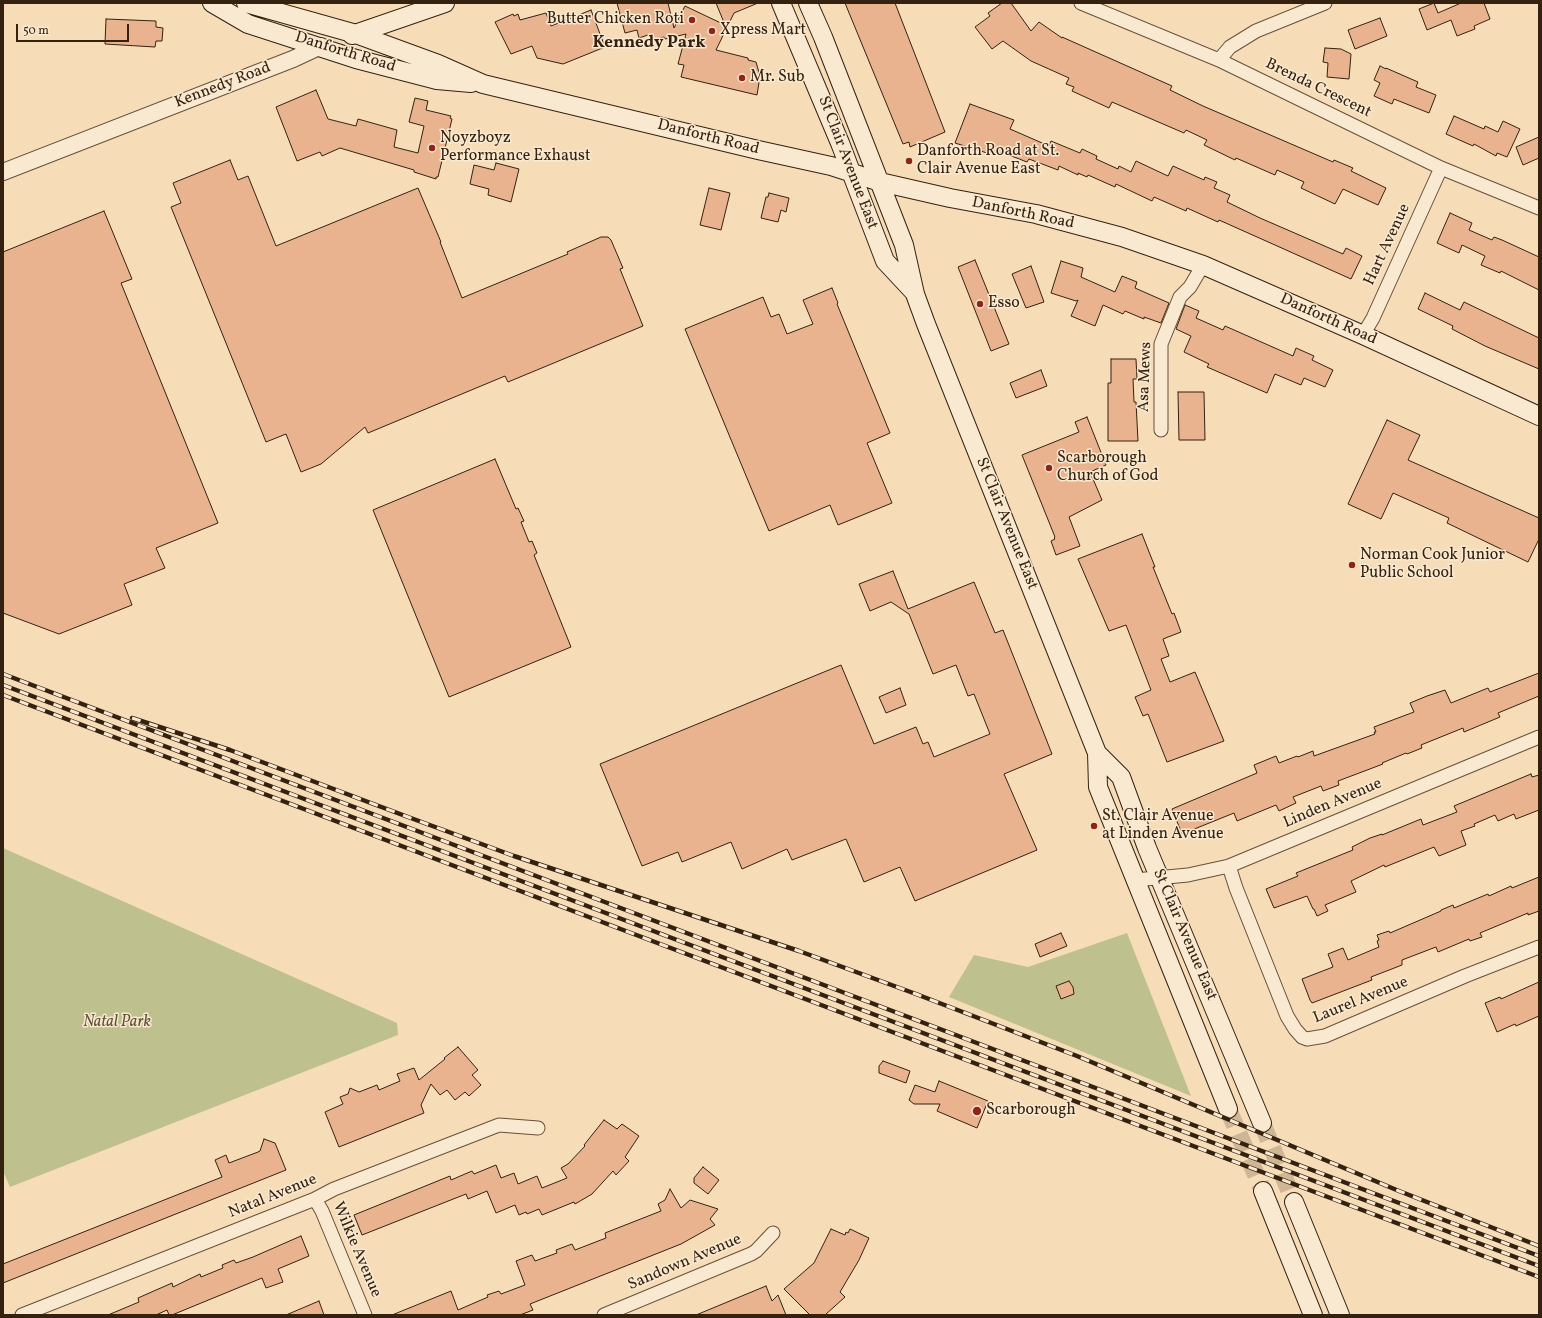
<!DOCTYPE html>
<style>
body{margin:0}
#map{position:relative;width:1542px;height:1318px;overflow:hidden;background:#f6ddb8;font-family:Vollkorn,serif}
canvas{display:block}
.frame{position:absolute;inset:0;border:4px solid #352110;pointer-events:none}
.scale{position:absolute;left:16px;top:24px;width:113px;height:18px;box-sizing:border-box;border:2px solid #352110;border-top:0;padding-left:5px;font-size:12px;line-height:14px;white-space:nowrap;color:#352110;-webkit-text-stroke:3px #f9e9d1;paint-order:stroke}
</style>
<div id="map">
<canvas width="1542" height="1318"></canvas>
<div class="frame"></div>
<div class="scale">50 m</div>
</div>
<script>
const ctx = document.querySelector('canvas').getContext('2d');
ctx.lineJoin = 'round';
function fillPath(path, color) {
  ctx.fillStyle = color;
  ctx.fill(path, 'evenodd');
}
function toPath(rows) {
  const path = new Path2D();
  for (const r of rows) {
    path.moveTo(r[0], r[1]);
    for (let i = 2; i < r.length; i += 2) path.lineTo(r[i], r[i + 1]);
  }
  return path;
}
function strokePath(path, color, width, dash) {
  ctx.strokeStyle = color;
  ctx.lineWidth = width;
  ctx.lineCap = dash ? 'butt' : 'round';
  ctx.setLineDash(dash || []);
  ctx.stroke(path);
}
function label(font, color, halo, rows, align = 'center') {
  ctx.font = font + ' Vollkorn,serif';
  ctx.lineWidth = 3;
  ctx.setLineDash([]);
  ctx.textBaseline = 'middle';
  ctx.strokeStyle = halo;
  ctx.fillStyle = color;
  for (const [text, x, y, turn = 0] of rows) {
    ctx.save();
    ctx.translate(x, y);
    ctx.rotate((+turn || 0) * Math.PI / 180);
    ctx.textAlign = isNaN(turn) ? turn : align;
    if (halo) ctx.strokeText(text, 0, 0);
    ctx.fillText(text, 0, 0);
    ctx.restore();
  }
}
fillPath(toPath([
 [3,848,397,1023,398,1035,10,1187,3,1171],
 [1127,933,1191,1096,949,997,974,955,1028,967]
]), '#bec08e');
const building = toPath([
 [617,3,668,3,674,28,685,6,725,25,716,3,758,3,734,13,716,50,748,58,748,60,756,62,760,76,757,95,681,77,684,65,678,64,686,34,665,39,664,37,652,40,651,34,639,38,637,30,625,33,617,3],
 [845,3,895,3,945,132,910,147,909,142,903,144,845,3],
 [1002,3,1011,3,1031,31,1039,22,1062,38,1062,37,1172,86,1170,90,1203,106,1333,162,1334,160,1353,168,1351,171,1386,188,1378,205,1343,189,1335,204,1301,188,1304,182,1277,170,1275,175,1236,158,1235,160,1204,145,1207,140,1186,130,1184,133,1112,102,1109,108,1072,91,1074,87,1066,84,1069,78,1031,61,1003,41,992,49,975,27,990,16,988,13,1002,3],
 [1434,3,1438,13,1461,3,1484,3,1490,19,1474,26,1475,29,1457,36,1451,20,1427,30,1419,9,1434,3],
 [591,10,605,47,563,64,537,58,532,46,511,54,495,22,513,14,514,16,518,14,520,20,546,13,551,26,591,10],
 [1380,18,1387,36,1355,49,1348,30,1380,18],
 [106,19,156,21,156,27,163,28,162,41,156,41,155,47,105,44,106,19],
 [1325,48,1341,49,1351,54,1349,79,1327,77,1328,63,1323,62,1325,48],
 [1380,66,1386,69,1386,68,1418,82,1416,87,1436,95,1429,113,1394,99,1392,104,1374,96,1380,83,1374,80,1380,66],
 [316,90,328,119,356,126,358,119,397,130,394,147,418,153,424,126,409,122,415,98,428,101,426,110,451,116,450,118,452,119,438,177,436,177,436,179,414,172,414,170,340,148,322,156,320,152,297,161,276,107,316,90],
 [970,104,1014,120,1010,129,1049,146,1051,141,1080,153,1082,149,1097,156,1096,159,1118,169,1119,166,1131,172,1136,161,1168,176,1173,166,1204,180,1205,177,1217,182,1214,188,1230,195,1227,202,1260,218,1343,254,1346,248,1362,256,1351,279,1219,220,1218,222,1187,208,1186,211,1154,197,1152,201,1116,184,1115,187,1088,175,1087,177,1078,173,1078,175,1059,166,1058,170,1029,159,1027,162,1001,152,1000,155,988,150,987,153,955,143,970,104],
 [1454,116,1484,129,1485,126,1498,132,1503,121,1520,129,1507,157,1497,153,1496,156,1474,144,1473,146,1446,134,1454,116],
 [1539,137,1539,158,1523,165,1516,147,1539,137],
 [230,160,238,180,248,176,276,246,418,188,441,242,440,242,462,298,568,254,567,252,601,237,608,237,611,240,623,268,620,269,643,326,508,382,505,376,368,433,365,427,321,464,301,472,286,434,266,442,171,207,181,203,173,183,230,160],
 [496,163,519,169,511,202,488,195,489,189,470,184,474,165,494,170,496,163],
 [709,188,730,193,721,230,700,225,709,188],
 [769,193,789,198,786,212,781,210,778,222,761,218,766,197,768,197,769,193],
 [104,211,132,279,121,283,218,523,156,548,165,568,124,584,132,605,59,634,3,613,3,252,104,211],
 [1450,213,1472,223,1469,230,1492,240,1494,237,1502,240,1539,257,1539,290,1501,271,1500,273,1481,265,1485,256,1462,245,1459,253,1437,243,1450,213],
 [975,260,1009,344,991,351,958,267,975,260],
 [1061,261,1083,268,1081,277,1115,292,1122,276,1137,282,1135,288,1169,303,1161,323,1144,317,1144,319,1125,311,1123,314,1103,305,1095,326,1071,316,1078,300,1076,301,1051,293,1061,261],
 [1031,266,1044,302,1026,308,1012,274,1031,266],
 [832,288,838,303,837,304,890,433,867,443,892,503,838,525,830,505,769,531,685,329,763,297,771,317,779,314,787,334,813,324,803,300,832,288],
 [1425,293,1460,310,1464,302,1539,338,1539,369,1485,346,1452,329,1453,326,1418,309,1425,293],
 [1185,305,1199,311,1196,318,1223,330,1225,326,1293,356,1296,348,1314,356,1312,360,1333,370,1325,387,1304,378,1301,385,1275,374,1267,393,1207,367,1209,364,1184,352,1191,336,1176,329,1185,305],
 [1111,359,1136,359,1137,379,1133,379,1134,402,1136,402,1138,441,1108,441,1108,383,1111,383,1111,359],
 [1041,370,1047,386,1016,398,1010,383,1041,370],
 [1178,392,1204,392,1205,440,1179,440,1178,392],
 [1087,417,1106,465,1090,472,1102,500,1069,517,1080,546,1056,555,1051,541,1055,539,1054,538,1055,537,1022,455,1079,432,1075,422,1087,417],
 [1387,420,1420,435,1408,460,1539,518,1539,539,1528,562,1447,523,1449,518,1393,493,1381,519,1348,504,1387,420],
 [495,459,516,509,518,508,524,521,521,522,529,542,532,541,537,553,534,555,571,647,449,697,373,510,495,459],
 [1142,534,1155,567,1153,567,1172,614,1174,613,1181,632,1163,639,1169,656,1161,659,1170,682,1195,672,1224,741,1167,762,1148,714,1143,716,1135,697,1151,690,1126,625,1109,631,1078,559,1142,534],
 [893,571,908,609,974,582,995,633,1003,630,1052,754,1004,774,1037,850,915,901,900,867,864,882,846,839,792,860,787,849,742,869,731,842,682,862,678,852,642,866,600,764,841,665,874,744,916,727,923,744,928,742,934,757,990,734,974,694,968,696,956,665,933,674,909,614,891,602,870,611,859,584,893,571],
 [1539,673,1539,696,1498,713,1500,717,1464,732,1463,728,1421,745,1422,748,1407,754,1406,753,1382,763,1383,764,1338,781,1339,785,1323,791,1321,786,1293,797,1296,803,1279,811,1276,805,1237,821,1234,813,1182,834,1172,809,1257,773,1254,765,1276,756,1279,763,1297,756,1298,757,1313,751,1314,756,1375,734,1374,732,1376,732,1374,727,1414,712,1410,703,1427,696,1445,690,1451,703,1488,688,1490,692,1539,673],
 [900,688,906,705,886,713,879,697,900,688],
 [1531,774,1532,777,1539,775,1539,810,1516,819,1514,814,1498,821,1495,815,1474,824,1475,826,1461,831,1466,845,1439,856,1434,847,1385,867,1384,865,1351,881,1356,892,1325,905,1328,911,1317,916,1314,909,1313,909,1307,896,1274,908,1266,889,1298,876,1296,873,1353,850,1352,847,1370,838,1382,834,1382,835,1421,819,1423,825,1457,812,1454,806,1531,774],
 [1539,877,1539,911,1528,915,1528,913,1480,933,1482,937,1470,941,1469,939,1438,952,1436,947,1402,960,1402,965,1371,977,1372,980,1312,1003,1310,1000,1302,979,1333,967,1328,954,1343,948,1348,960,1379,947,1377,941,1379,940,1377,935,1389,931,1390,933,1441,911,1441,910,1453,905,1454,908,1488,894,1489,896,1511,886,1512,888,1539,877],
 [1061,933,1067,946,1040,957,1035,944,1061,933],
 [1069,981,1073,987,1074,994,1061,999,1056,986,1069,981],
 [1539,982,1539,1016,1516,1026,1515,1024,1497,1032,1485,1003,1500,997,1501,999,1539,982],
 [458,1047,478,1070,472,1075,481,1085,469,1096,465,1092,455,1100,447,1090,440,1095,431,1084,421,1105,424,1113,339,1147,325,1112,343,1104,340,1097,348,1094,350,1088,359,1092,377,1085,379,1090,400,1081,397,1074,414,1068,419,1080,445,1059,444,1058,458,1047],
 [883,1061,910,1071,906,1083,879,1073,879,1066,883,1061],
 [939,1081,988,1101,977,1128,937,1111,940,1104,914,1104,909,1100,915,1085,935,1092,939,1081],
 [604,1120,617,1129,622,1124,639,1136,625,1157,629,1161,616,1175,613,1171,592,1194,575,1204,574,1202,542,1215,539,1209,527,1214,526,1212,519,1215,515,1205,496,1213,487,1191,468,1199,466,1194,362,1235,354,1215,450,1176,451,1180,472,1171,474,1174,496,1165,501,1178,514,1173,518,1184,537,1176,542,1188,567,1178,561,1168,568,1164,585,1146,584,1145,604,1120],
 [264,1139,275,1143,286,1170,3,1283,3,1264,222,1177,215,1160,226,1155,229,1163,258,1152,260,1151,264,1139],
 [703,1167,719,1180,708,1194,694,1183,694,1178,703,1167],
 [670,1189,681,1208,690,1200,718,1209,710,1219,715,1225,681,1244,530,1304,533,1310,520,1315,392,1315,451,1291,458,1310,488,1297,487,1295,499,1291,501,1294,525,1285,516,1261,532,1255,535,1261,557,1253,556,1250,572,1244,575,1250,606,1238,605,1233,661,1211,658,1204,665,1200,670,1189],
 [831,1229,845,1235,846,1232,848,1233,850,1229,869,1238,859,1260,840,1292,845,1297,825,1315,810,1315,784,1289,814,1263,831,1229],
 [301,1236,309,1256,278,1269,283,1282,266,1288,262,1278,172,1315,169,1315,167,1310,156,1315,108,1315,139,1302,138,1298,172,1283,173,1287,200,1274,201,1277,223,1268,222,1265,234,1260,236,1263,253,1257,301,1236],
 [766,1286,772,1301,778,1295,786,1315,696,1315,766,1286],
 [319,1301,324,1315,286,1315,319,1301]
]);
fillPath(building, '#e9b390');
strokePath(building, '#352110', 1);
strokePath(toPath([
 [1228,1109,1263,1191],
 [1262,1123,1294,1202]
]), '#cfb796', 18, [18, 9]);
const minor = toPath([
 [1081,3,1219,60,1441,168,1539,208],
 [1219,60,1230,47,1256,31,1325,3],
 [1363,335,1373,318,1441,168],
 [1161,430,1161,344,1180,297,1190,287,1203,265],
 [1229,866,1236,888,1287,1016,1295,1029,1302,1037,1307,1039,1325,1036,1465,976,1539,947],
 [1135,880,1188,875,1229,866,1539,737],
 [315,1199,322,1211,365,1315],
 [22,1315,315,1199,334,1189,499,1125,538,1128],
 [604,1315,751,1254,756,1251,773,1233]
]);
const tertiary = toPath([
 [3,172,293,59,321,46]
]);
const secondary = toPath([
 [212,3,248,24,356,59,437,80,471,83],
 [246,3,356,34,438,64,483,84,758,150,831,166,880,182,950,198,1036,214,1122,237,1203,265,1363,335,1539,416],
 [781,3,840,143,885,261,913,291],
 [808,3,823,37,904,245,915,294,926,324,1097,753,1098,787,1228,1109],
 [352,35,445,3],
 [1097,753,1121,777,1147,848,1262,1123],
 [1263,1191,1313,1315],
 [1294,1202,1340,1315]
]);
strokePath(minor, '#65503a', 15);
strokePath(tertiary, '#65503a', 18);
strokePath(secondary, '#352110', 20);
strokePath(minor, '#f9e9d1', 13);
strokePath(tertiary, '#f9e9d1', 16);
strokePath(secondary, '#f9e9d1', 18);
const rail = toPath([
 [3,674,1539,1256],
 [3,685,1539,1266],
 [3,695,1539,1277],
 [132,718,230,750,408,817,514,856,799,951,916,994,1077,1056,1399,1191,1539,1246]
]);
strokePath(rail, '#352110', 4.5);
strokePath(rail, '#f9e9d1', 3, [9]);
for (const [x, y, r, color] of [
 [692,20,4,"#8f2418"],
 [712,31,4,"#8f2418"],
 [742,78,4,"#8f2418"],
 [432,148,4,"#8f2418"],
 [909,161,4,"#8f2418"],
 [980,304,4,"#8f2418"],
 [1049,468,4,"#8f2418"],
 [1352,565,4,"#8f2418"],
 [1094,826,4,"#8f2418"],
 [977,1111,5,"#8f2418"]
]) {
  const dot = new Path2D();
  dot.arc(x, y, r, 0, 2 * Math.PI);
  ctx.fillStyle = color;
  ctx.fill(dot);
  strokePath(dot, '#f9e9d1', 1.5);
}
label('16px', '#352110', '#f9e9d1', [
 ["Butter Chicken Roti",684,20,"right"],
 ["Xpress Mart",720,31],
 ["Mr. Sub",750,78],
 ["Noyzboyz",440,139],
 ["Performance Exhaust",440,157],
 ["Danforth Road at St.",917,152],
 ["Clair Avenue East",917,170],
 ["Esso",988,304],
 ["Scarborough",1057,459],
 ["Church of God",1057,477],
 ["Norman Cook Junior",1360,556],
 ["Public School",1360,574],
 ["St. Clair Avenue",1102,817],
 ["at Linden Avenue",1102,835],
 ["Scarborough",986,1111]
], 'left');
label('16px', '#352110', '#f9e9d1', [
 ["Danforth Road",345,53,17],
 ["Kennedy Road",223,86,-21],
 ["Brenda Crescent",1318,89,26],
 ["Danforth Road",708,138,14],
 ["St Clair Avenue East",847,163,69],
 ["Danforth Road",1023,214,12],
 ["Hart Avenue",1388,245,-65],
 ["Danforth Road",1328,320,24],
 ["Asa Mews",1146,377,-88],
 ["St Clair Avenue East",1006,524,68],
 ["Linden Avenue",1333,804,-23],
 ["St Clair Avenue East",1184,935,67],
 ["Laurel Avenue",1361,1001,-22],
 ["Natal Avenue",273,1197,-22],
 ["Wilkie Avenue",356,1250,67],
 ["Sandown Avenue",685,1263,-23]
]);
label('italic 16px', '#5e5136', '#f9e9d1', [
 ["Natal Park",117,1023]
]);
label('bold 17px', '#352110', '#f9e9d1', [
 ["Kennedy Park",649,44]
]);
</script>
